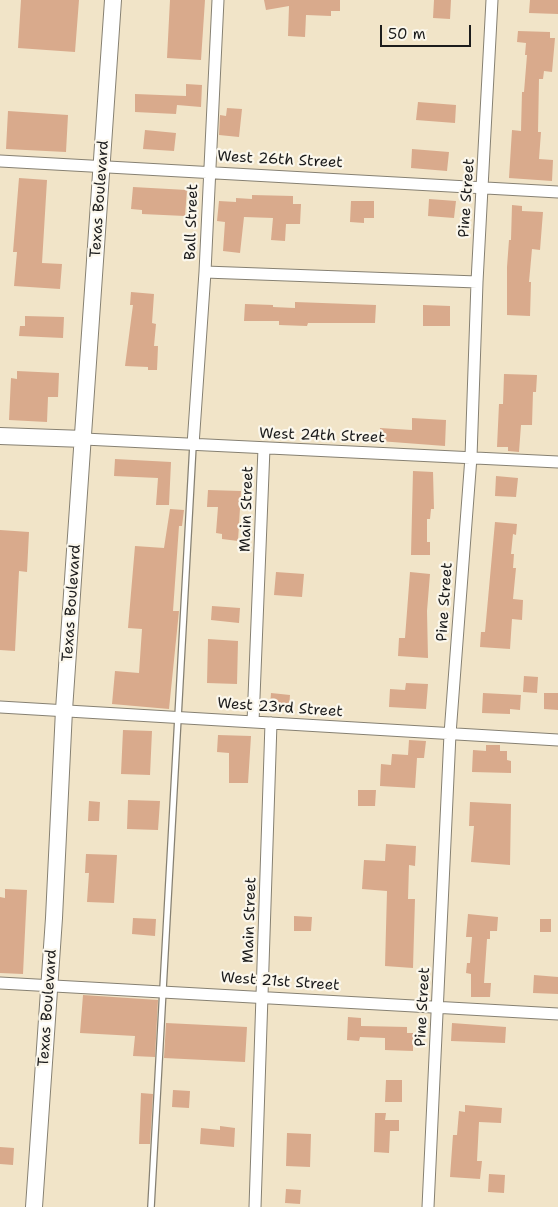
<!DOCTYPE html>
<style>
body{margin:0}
#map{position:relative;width:558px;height:1207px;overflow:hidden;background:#f1e4c8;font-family:"Shantell Sans",sans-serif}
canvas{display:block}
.scale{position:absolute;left:380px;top:25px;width:91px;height:22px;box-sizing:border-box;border:2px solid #1c1c1c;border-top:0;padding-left:6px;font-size:15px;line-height:18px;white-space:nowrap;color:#1c1c1c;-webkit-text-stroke:4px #fbf7ec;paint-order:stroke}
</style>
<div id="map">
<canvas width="558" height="1207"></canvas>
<div class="scale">50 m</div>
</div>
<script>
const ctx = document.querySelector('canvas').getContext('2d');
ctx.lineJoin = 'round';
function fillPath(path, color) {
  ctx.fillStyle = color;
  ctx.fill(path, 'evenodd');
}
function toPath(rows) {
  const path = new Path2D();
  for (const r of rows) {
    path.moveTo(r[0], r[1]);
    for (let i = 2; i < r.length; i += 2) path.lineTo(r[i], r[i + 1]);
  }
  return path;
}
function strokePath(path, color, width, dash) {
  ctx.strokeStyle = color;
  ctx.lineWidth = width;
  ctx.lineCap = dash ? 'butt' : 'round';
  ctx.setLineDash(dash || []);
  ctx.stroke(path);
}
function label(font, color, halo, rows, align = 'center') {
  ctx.font = font + ' "Shantell Sans",sans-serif';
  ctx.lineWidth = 4.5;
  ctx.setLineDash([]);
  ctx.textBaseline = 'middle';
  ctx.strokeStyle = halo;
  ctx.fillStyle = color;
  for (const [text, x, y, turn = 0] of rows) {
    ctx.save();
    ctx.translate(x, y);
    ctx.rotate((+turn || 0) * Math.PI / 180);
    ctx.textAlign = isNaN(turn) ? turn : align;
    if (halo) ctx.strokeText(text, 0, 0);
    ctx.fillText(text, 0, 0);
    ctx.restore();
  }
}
fillPath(toPath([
 [21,0,79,0,75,52,18,48],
 [170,0,205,0,201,60,167,58],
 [264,0,340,0,340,11,331,11,331,16,306,15,305,37,288,36,289,6,266,10],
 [434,0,451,0,450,19,433,18],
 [530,0,558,0,558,14,529,13],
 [518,31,550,32,550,38,555,38,552,72,544,71,543,79,539,79,538,132,541,132,539,159,553,160,552,181,509,178,512,130,521,131,522,92,524,92,527,55,525,55,526,43,517,42],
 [186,84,202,85,201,107,177,105,176,114,135,112,135,94,186,96],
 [418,102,456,105,455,123,416,120],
 [227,108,242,109,239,137,219,135,220,115,226,116],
 [8,111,68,115,66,152,6,149],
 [145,130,176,133,174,151,143,149],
 [412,149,449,152,447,171,411,168],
 [19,178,47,180,42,263,62,264,60,289,14,286,17,252,13,252],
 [133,187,187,190,185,216,142,214,142,210,131,209],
 [252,195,293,196,293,204,301,204,300,224,286,224,285,241,271,240,273,218,244,217,240,253,223,251,225,222,217,221,219,201,236,202,236,198,252,199],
 [429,199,456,201,454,218,428,216],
 [351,201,374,201,374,218,364,218,364,223,350,222],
 [512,205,522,206,522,211,543,212,540,250,532,249,529,282,531,282,530,316,507,315,507,267,509,240,511,240],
 [131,292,154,294,152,323,156,324,154,346,158,346,157,370,148,370,148,367,125,366,133,305,130,305],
 [295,302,376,305,375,323,308,323,307,326,279,325,279,321,244,321,245,304,273,305,273,307,295,308],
 [423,305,450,306,450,326,423,326],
 [25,316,64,317,63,338,19,336,20,326,25,326],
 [17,371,59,373,58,397,48,397,47,422,9,420,11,378,17,379],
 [504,374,537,375,536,392,533,392,532,425,521,425,519,452,508,451,508,447,497,447,499,404,503,404],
 [412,418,446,420,445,446,379,441,380,428,412,430],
 [115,459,171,462,169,505,156,505,158,478,114,476],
 [413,471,433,472,434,509,431,509,430,519,427,519,427,542,430,542,430,555,411,555],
 [496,476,518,478,516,497,495,496],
 [208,490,241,491,238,541,222,539,222,534,216,533,218,507,207,507],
 [170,509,184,510,182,526,179,526,173,611,179,611,169,709,112,704,115,671,139,673,142,629,128,628,135,546,164,548],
 [495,522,517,524,516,535,513,534,511,554,514,554,513,568,516,568,513,599,523,600,522,620,512,619,510,649,480,647,481,632,485,632],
 [0,530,29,532,27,572,19,571,15,651,0,650],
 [276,572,304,574,302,597,274,595],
 [410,572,430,574,427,611,428,658,398,656,399,638,405,638],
 [212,606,240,608,239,623,211,620],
 [208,639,238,641,237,684,207,683],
 [524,676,538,677,537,693,523,692],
 [406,683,428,684,426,709,389,707,390,689,405,690],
 [271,693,290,695,289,708,270,706],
 [483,693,521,695,520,710,510,709,510,714,482,713],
 [544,693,558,693,558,710,544,709],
 [123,730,152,731,150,775,121,774],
 [218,735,251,736,248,783,229,783,229,753,217,752],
 [409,740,426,741,424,758,417,758,415,788,380,786,381,764,391,765,392,754,408,755],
 [486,745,500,745,500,751,507,751,507,760,511,761,511,773,472,772,473,750,486,751],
 [358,790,376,790,375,806,358,806],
 [128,800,160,801,158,830,127,829],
 [89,801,100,802,99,821,88,821],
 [470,802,511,804,510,865,471,862,474,826,469,826],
 [386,844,416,846,415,866,409,865,408,899,415,899,413,968,385,966,387,891,362,889,364,860,385,861],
 [86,854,117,855,114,903,87,902,89,873,85,873],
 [5,889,27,890,23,974,0,973,0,897,5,898],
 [468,914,498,917,497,931,490,931,490,939,487,939,484,983,491,983,490,997,471,997,471,974,466,973,467,963,470,963,472,937,466,937],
 [294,916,312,917,311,931,294,931],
 [133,918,156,919,155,936,132,934],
 [540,919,551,919,551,932,540,932],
 [534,975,558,977,558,994,533,993],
 [83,995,158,1000,155,1057,133,1056,135,1036,80,1033],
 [348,1017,361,1018,361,1026,407,1027,407,1033,413,1033,413,1051,385,1050,385,1038,360,1037,359,1041,347,1040],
 [166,1023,247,1027,245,1062,164,1058],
 [452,1023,506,1027,505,1043,451,1041],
 [386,1080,402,1080,402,1102,385,1102],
 [173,1090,190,1091,189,1108,172,1107],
 [141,1093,153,1094,150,1144,139,1144],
 [465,1105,502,1108,501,1123,479,1122,477,1161,482,1161,480,1179,450,1177,453,1135,457,1135,459,1111,465,1112],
 [375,1113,386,1113,385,1120,399,1120,399,1131,390,1131,389,1153,374,1152],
 [220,1126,235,1128,234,1147,200,1144,201,1128,220,1130],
 [287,1133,311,1134,310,1167,286,1166],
 [0,1147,14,1148,13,1165,0,1164],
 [489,1174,505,1175,504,1193,488,1192],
 [286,1189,301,1190,300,1204,285,1203]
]), '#d9aa8c');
const lane = toPath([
 [151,1207,193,445]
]);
const street = toPath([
 [0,161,558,192],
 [205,272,477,282],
 [84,439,558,462],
 [193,445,205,272,218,0],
 [0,707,558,740],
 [253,722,264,448],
 [0,983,558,1014],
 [255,1207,271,723],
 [428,1207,450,734,471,457,477,282,492,0]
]);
const secondary = toPath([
 [0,436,84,439],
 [34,1207,54,918,64,710,113,0]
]);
strokePath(lane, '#868072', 8);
strokePath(street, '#868072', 13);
strokePath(secondary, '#868072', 18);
strokePath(lane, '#fff', 5.5);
strokePath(street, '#fff', 11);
strokePath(secondary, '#fff', 16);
label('15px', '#1c1c1c', '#fbf7ec', [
 ["West 26th Street",280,160,3],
 ["Pine Street",467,198,-86],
 ["Texas Boulevard",100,199,-86],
 ["Ball Street",192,222,-88],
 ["West 24th Street",322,436,2],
 ["Main Street",247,509,-88],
 ["Pine Street",445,602,-86],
 ["Texas Boulevard",72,603,-86],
 ["West 23rd Street",280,708,4],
 ["Main Street",250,920,-88],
 ["West 21st Street",280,982,4],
 ["Pine Street",423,1007,-87],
 ["Texas Boulevard",48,1008,-86]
]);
</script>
